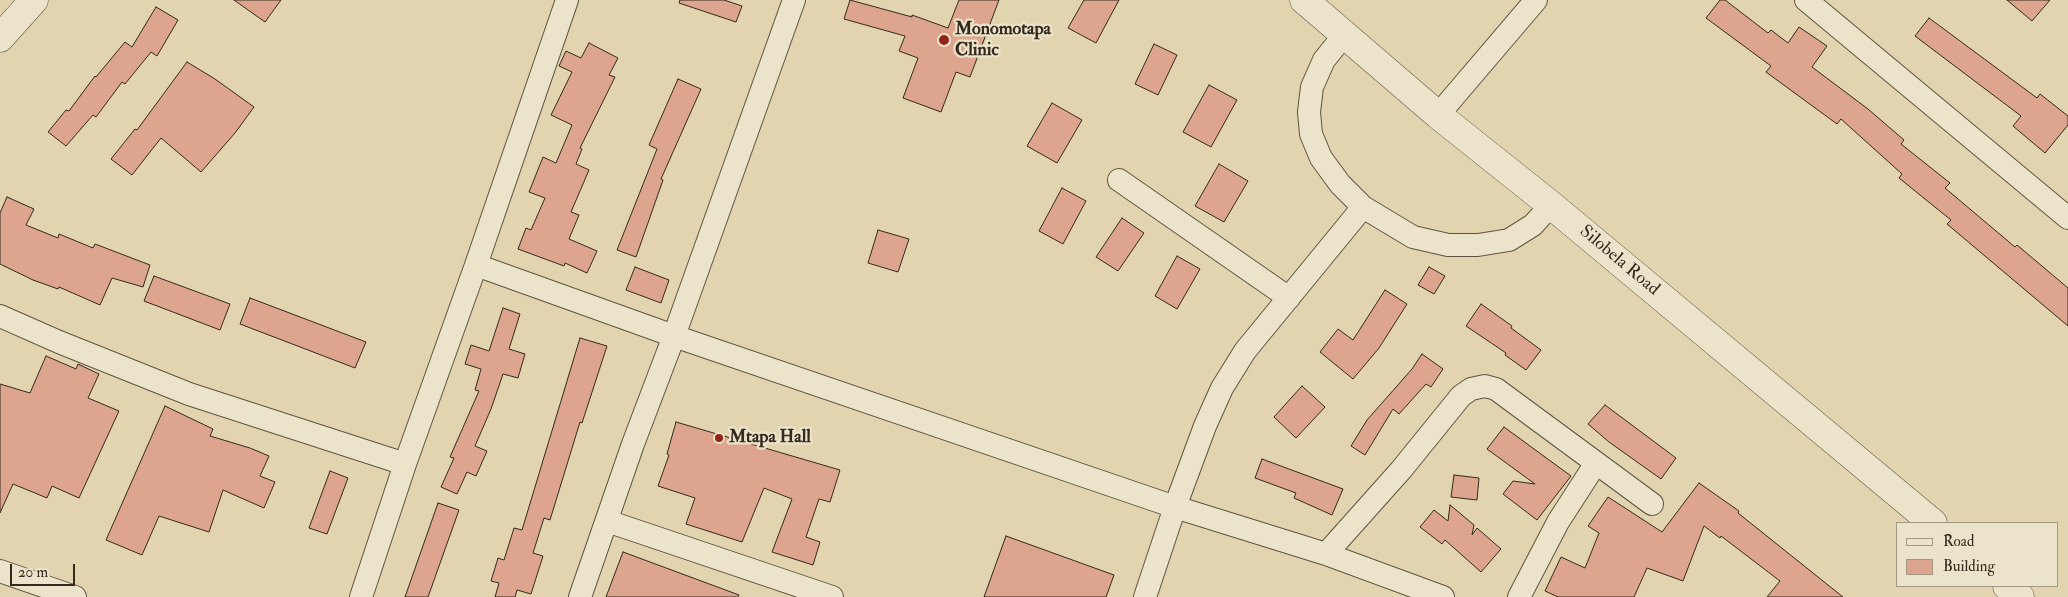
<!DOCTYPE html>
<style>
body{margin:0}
#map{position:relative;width:2068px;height:597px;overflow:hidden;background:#e2d4af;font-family:"IM FELL Double Pica",serif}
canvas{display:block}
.legend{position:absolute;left:1896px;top:522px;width:162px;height:65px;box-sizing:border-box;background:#ece3cb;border:1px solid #a29985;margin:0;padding:6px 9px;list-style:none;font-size:15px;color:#33291d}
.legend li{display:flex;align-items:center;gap:10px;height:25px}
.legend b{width:25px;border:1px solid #a29985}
.scale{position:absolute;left:10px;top:564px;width:65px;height:22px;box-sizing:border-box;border:2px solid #33291d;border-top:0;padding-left:6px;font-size:15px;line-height:18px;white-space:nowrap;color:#33291d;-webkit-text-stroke:4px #ece3cb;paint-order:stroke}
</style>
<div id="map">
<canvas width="2068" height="597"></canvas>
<ul class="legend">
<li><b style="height:6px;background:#ece3cb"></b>Road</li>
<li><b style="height:14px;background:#dda58d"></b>Building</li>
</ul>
<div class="scale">20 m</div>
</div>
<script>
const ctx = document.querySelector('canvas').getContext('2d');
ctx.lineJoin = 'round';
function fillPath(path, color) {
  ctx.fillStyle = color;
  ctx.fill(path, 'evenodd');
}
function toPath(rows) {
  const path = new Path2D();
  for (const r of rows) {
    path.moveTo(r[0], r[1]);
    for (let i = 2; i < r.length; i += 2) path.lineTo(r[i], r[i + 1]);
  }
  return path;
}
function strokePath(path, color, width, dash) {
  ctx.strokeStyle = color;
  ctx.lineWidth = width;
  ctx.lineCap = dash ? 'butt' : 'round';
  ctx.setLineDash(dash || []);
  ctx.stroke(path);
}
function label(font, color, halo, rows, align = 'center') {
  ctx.font = font + ' "IM FELL Double Pica",serif';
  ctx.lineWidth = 4.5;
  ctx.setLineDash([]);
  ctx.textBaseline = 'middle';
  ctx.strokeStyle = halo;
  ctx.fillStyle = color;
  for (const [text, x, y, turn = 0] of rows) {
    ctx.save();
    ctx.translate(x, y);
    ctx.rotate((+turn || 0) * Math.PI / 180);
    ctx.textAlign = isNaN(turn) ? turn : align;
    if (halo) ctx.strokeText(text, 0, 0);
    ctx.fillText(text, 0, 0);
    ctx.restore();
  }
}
const building = toPath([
 [234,0,281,0,265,22,234,0],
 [680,0,724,0,742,6,736,22,679,3,680,0],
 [850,0,912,17,912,15,948,28,959,0,999,0,970,77,956,72,941,112,903,98,918,58,899,51,905,36,844,19,850,0],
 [1084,0,1119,0,1096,43,1068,28,1084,0],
 [1720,0,1725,0,1768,33,1771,30,1788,43,1799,27,1827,46,1812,67,1868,109,1904,140,1901,144,1950,183,1945,188,2015,247,2017,245,2068,288,2068,326,1947,224,1951,220,1899,178,1902,174,1841,119,1837,124,1766,72,1771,66,1706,18,1720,0],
 [2007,0,2050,0,2032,21,2007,0],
 [156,7,178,20,157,56,151,52,125,84,122,82,96,117,93,115,66,146,48,132,66,110,69,111,95,76,96,77,125,42,132,47,156,7],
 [1929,18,2037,98,2040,94,2068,116,2068,125,2045,153,2013,126,2021,116,1915,36,1929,18],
 [589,43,618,58,609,75,615,77,580,148,582,149,576,164,589,170,571,212,579,215,569,239,597,251,587,273,565,263,564,266,518,249,526,228,531,230,545,198,529,192,543,157,556,163,572,125,551,115,572,72,559,66,566,51,581,58,589,43],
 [1154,44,1177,55,1158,95,1135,84,1154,44],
 [187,62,215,79,254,107,235,133,201,172,161,138,132,175,111,159,135,129,137,130,187,62],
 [678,79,701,89,661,179,663,180,636,257,617,250,657,149,649,145,678,79],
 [1209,85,1237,100,1211,147,1183,132,1209,85],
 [1052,103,1082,120,1057,163,1027,146,1052,103],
 [1219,164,1248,181,1224,222,1195,206,1219,164],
 [1062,188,1086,201,1063,244,1039,231,1062,188],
 [7,197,34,209,26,225,58,238,59,234,93,248,95,244,150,265,143,287,112,278,100,305,59,287,58,289,33,280,0,264,0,213,7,197],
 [1122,218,1144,233,1118,271,1096,257,1122,218],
 [878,230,909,239,898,272,868,263,878,230],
 [1177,256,1200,269,1177,309,1155,296,1177,256],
 [635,267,669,280,661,303,626,290,635,267],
 [1429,267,1445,276,1434,294,1418,285,1429,267],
 [154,276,230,304,220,330,144,301,154,276],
 [1385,290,1407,304,1379,348,1353,379,1320,352,1338,329,1353,340,1385,290],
 [250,298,366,342,355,368,240,324,250,298],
 [1481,304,1512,326,1511,328,1541,350,1526,370,1505,355,1506,353,1466,326,1481,304],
 [503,308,520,314,509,349,525,354,518,378,503,374,491,409,475,446,487,451,476,476,467,472,457,494,441,487,454,458,450,457,479,391,475,390,481,369,465,364,471,345,489,351,503,308],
 [580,338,607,346,582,423,580,422,550,520,544,518,533,553,543,556,531,594,517,590,515,597,495,597,499,583,491,581,498,558,504,560,514,528,522,530,580,338],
 [1422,354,1443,369,1431,387,1426,384,1399,414,1393,409,1365,455,1351,446,1367,420,1412,369,1422,354],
 [46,356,76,369,78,364,99,374,88,398,119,411,79,498,52,486,47,498,13,484,0,513,0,384,30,393,46,356],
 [1302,386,1325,407,1296,438,1274,417,1302,386],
 [1605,405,1676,458,1661,479,1609,442,1588,424,1605,405],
 [165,406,213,429,210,436,250,448,269,456,260,476,275,482,264,508,223,490,209,532,159,516,142,555,106,540,165,406],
 [676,422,840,470,830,502,819,499,806,537,820,542,813,565,772,552,792,499,764,488,742,542,686,524,695,498,658,486,669,455,667,454,676,422],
 [1504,427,1571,476,1537,520,1503,494,1513,481,1535,484,1487,449,1504,427],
 [1262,459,1343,489,1332,515,1294,498,1296,493,1255,478,1262,459],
 [330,471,348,478,327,534,309,528,330,471],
 [1454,475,1479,478,1477,500,1451,497,1454,475],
 [1699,483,1739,511,1738,513,1843,597,1767,597,1780,581,1721,536,1720,538,1704,526,1683,581,1647,568,1634,597,1558,597,1545,591,1561,557,1585,568,1599,533,1588,526,1608,497,1662,532,1699,483],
 [438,503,459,510,428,597,405,597,438,503],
 [1450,505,1474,525,1472,535,1477,528,1501,549,1481,572,1445,540,1442,544,1420,527,1434,510,1448,521,1450,505],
 [1006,536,1114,575,1106,597,984,597,1006,536],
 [623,552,739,595,738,597,606,597,623,552]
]);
fillPath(building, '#dda58d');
strokePath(building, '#33291d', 1);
const minor = toPath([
 [1806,0,2068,218],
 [1345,34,1324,60,1312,87,1309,112,1311,134,1321,158,1340,184,1363,207,1413,237,1448,245,1478,245,1509,240,1533,225,1551,205],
 [1438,115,1536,0],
 [1119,180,1289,298],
 [476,265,674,336,1175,507,1326,554,1443,597],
 [0,316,59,342,189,394,405,464],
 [607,521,832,597],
 [1326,554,1401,470,1461,396,1471,389,1485,386,1496,389,1652,504],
 [0,571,75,597],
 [361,597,405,464,476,265,567,0],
 [580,597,633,444,674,336,794,0],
 [1145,597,1175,507,1205,426,1222,388,1245,351,1363,207],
 [1519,597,1558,522,1596,463]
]);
const tertiary = toPath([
 [1304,0,1438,115,1551,205,1933,523],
 [0,38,34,0],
 [2007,586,2020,597]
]);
strokePath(minor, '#5f5442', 24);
strokePath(tertiary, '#5f5442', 29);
strokePath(minor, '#ece3cb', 22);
strokePath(tertiary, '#ece3cb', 28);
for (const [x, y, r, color] of [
 [944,40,6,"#8f2418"],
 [719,438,5,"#8f2418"]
]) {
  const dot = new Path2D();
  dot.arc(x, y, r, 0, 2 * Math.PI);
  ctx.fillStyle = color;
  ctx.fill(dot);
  strokePath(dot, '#ece3cb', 2);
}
label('bold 18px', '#33291d', '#ece3cb', [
 ["Monomotapa",955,30],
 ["Clinic",955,51],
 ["Mtapa Hall",729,438]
], 'left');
label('18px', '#33291d', '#ece3cb', [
 ["Silobela Road",1619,261,40]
]);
</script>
